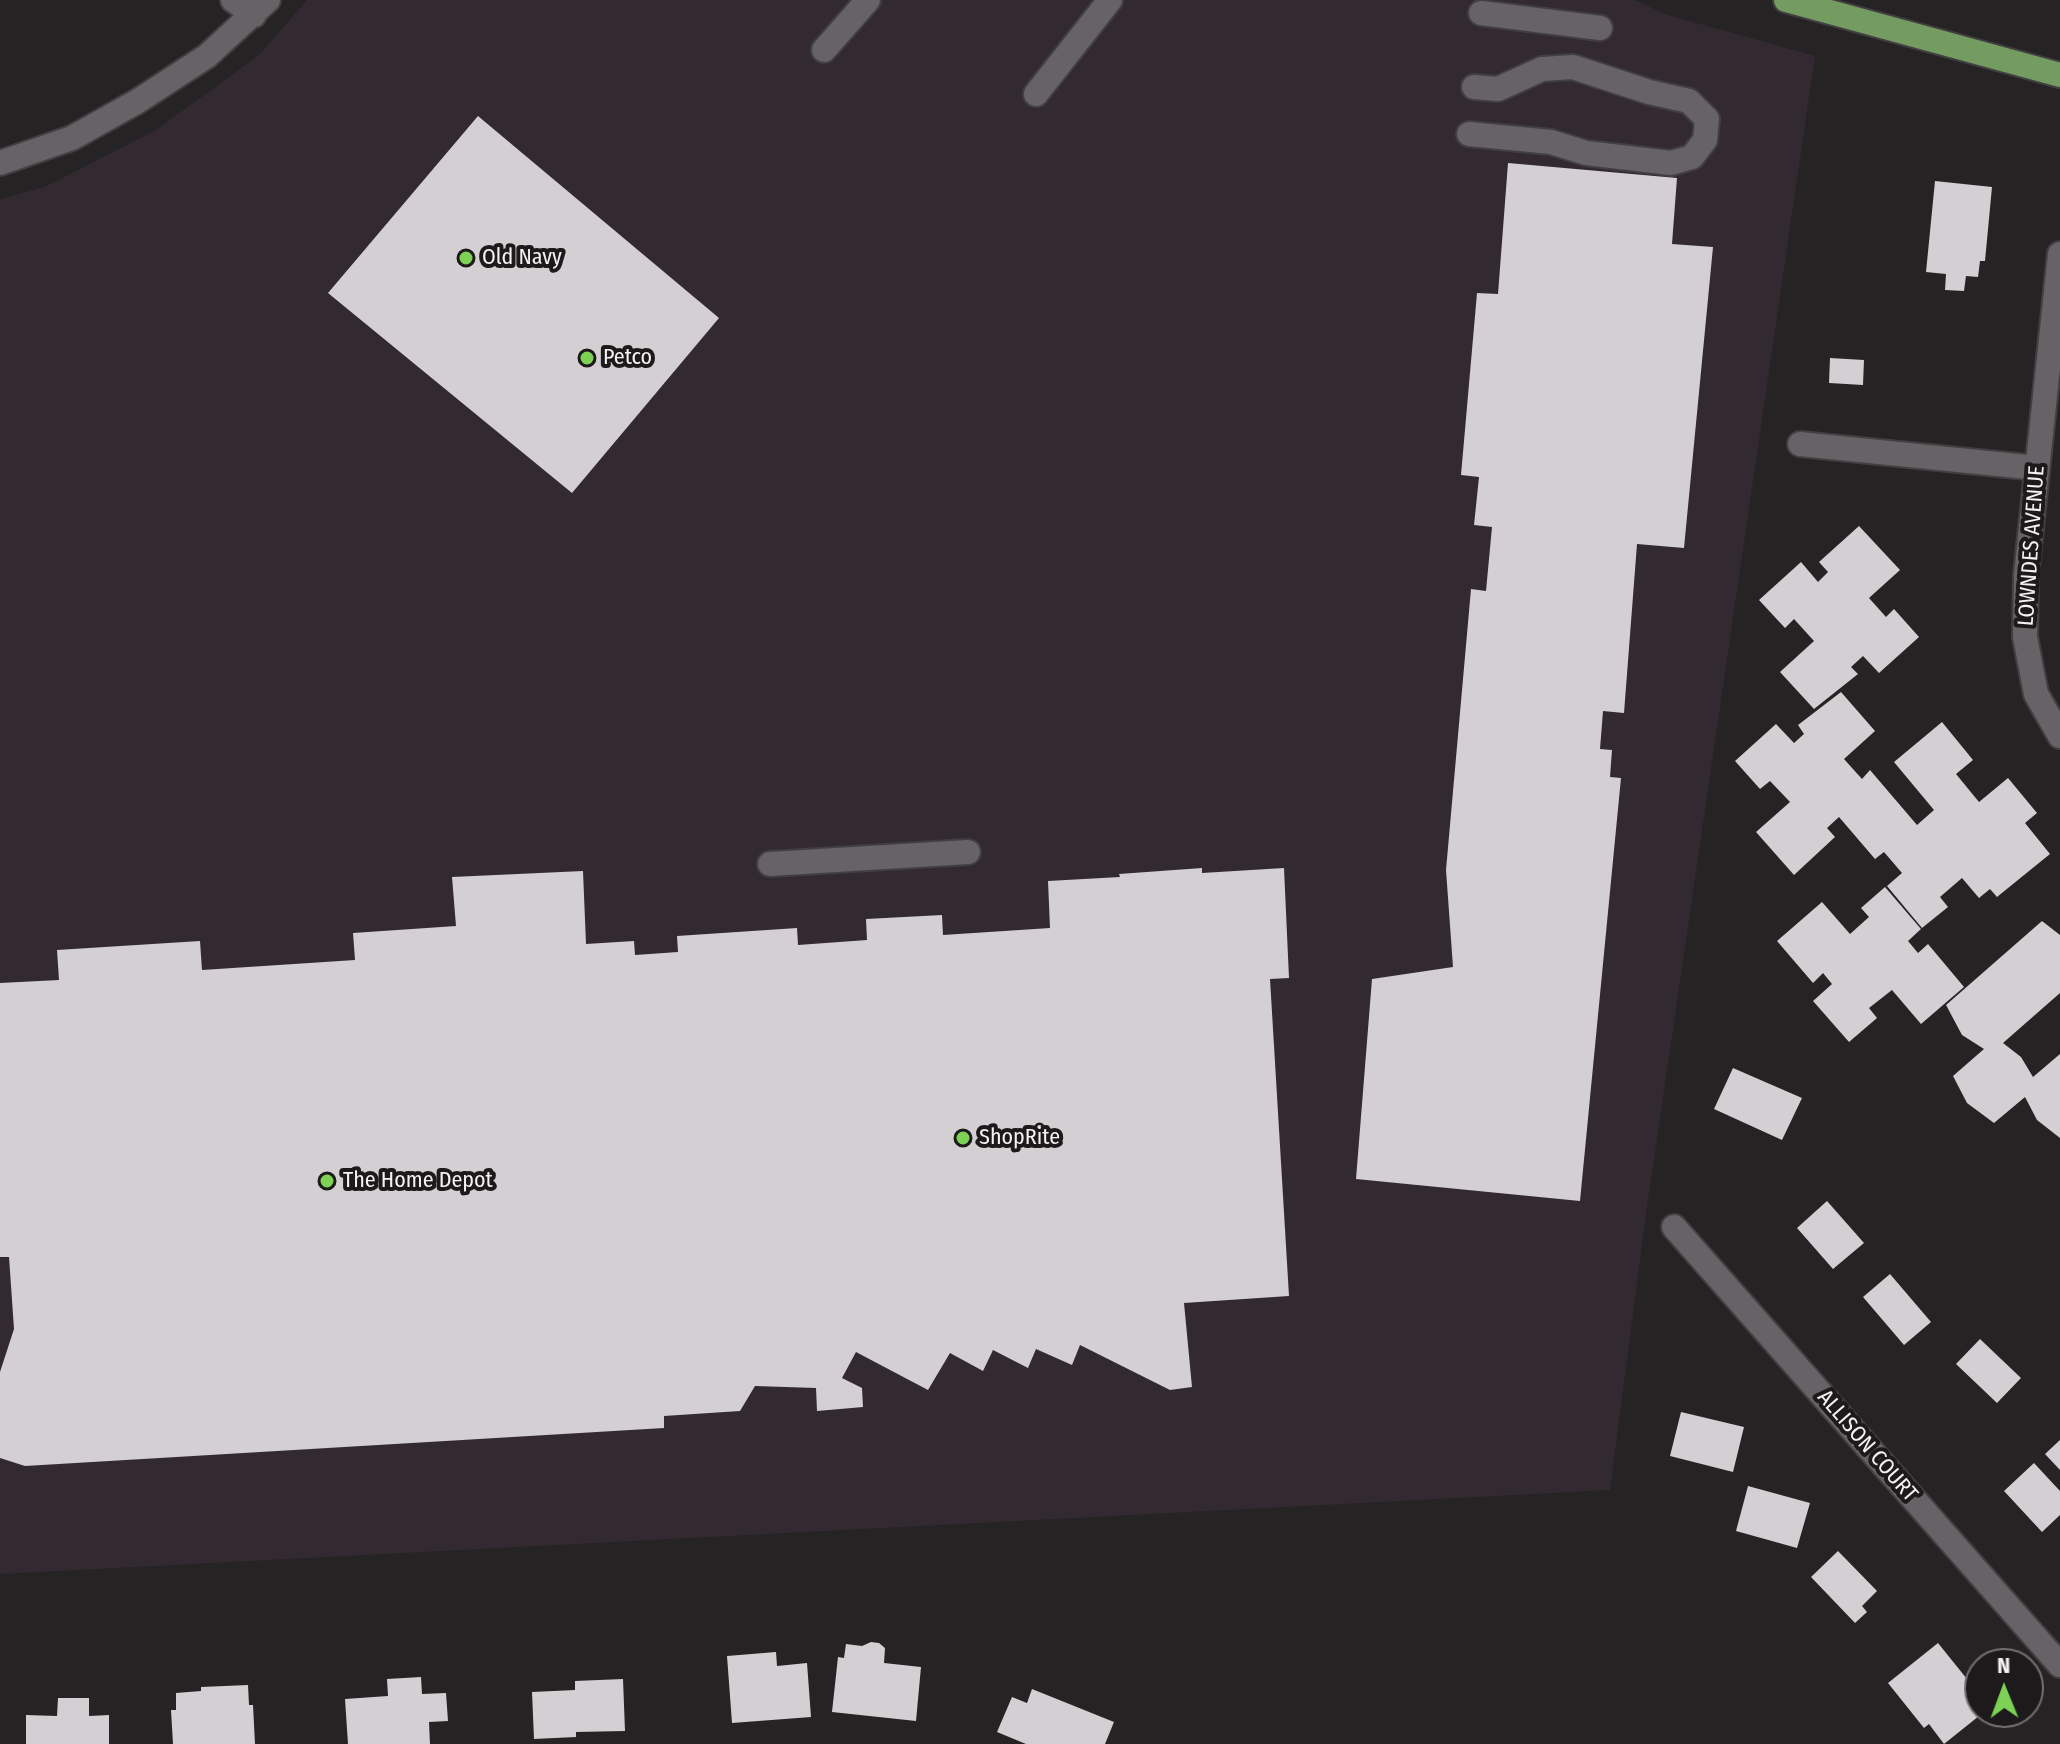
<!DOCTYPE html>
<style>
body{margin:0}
#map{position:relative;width:2060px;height:1744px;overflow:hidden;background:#262325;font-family:"Fira Sans Condensed",sans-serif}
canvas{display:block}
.north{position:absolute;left:1964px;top:1648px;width:80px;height:80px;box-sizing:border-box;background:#1d1a1c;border:2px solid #737072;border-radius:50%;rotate:359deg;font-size:22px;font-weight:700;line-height:32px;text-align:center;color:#f4f2f4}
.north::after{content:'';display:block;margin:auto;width:28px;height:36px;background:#7dd154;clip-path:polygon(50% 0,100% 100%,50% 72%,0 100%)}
</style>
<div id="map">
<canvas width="2060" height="1744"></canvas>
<div class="north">N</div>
</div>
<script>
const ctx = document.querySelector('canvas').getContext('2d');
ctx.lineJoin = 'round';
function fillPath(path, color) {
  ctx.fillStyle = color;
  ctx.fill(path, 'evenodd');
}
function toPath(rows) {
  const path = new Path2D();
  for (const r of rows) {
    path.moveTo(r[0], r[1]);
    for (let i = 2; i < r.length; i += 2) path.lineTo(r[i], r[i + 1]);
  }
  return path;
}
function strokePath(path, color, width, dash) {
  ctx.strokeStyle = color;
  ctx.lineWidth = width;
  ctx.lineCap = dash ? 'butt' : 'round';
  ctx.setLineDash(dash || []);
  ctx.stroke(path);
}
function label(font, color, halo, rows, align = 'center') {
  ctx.font = font + ' "Fira Sans Condensed",sans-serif';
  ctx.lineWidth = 8;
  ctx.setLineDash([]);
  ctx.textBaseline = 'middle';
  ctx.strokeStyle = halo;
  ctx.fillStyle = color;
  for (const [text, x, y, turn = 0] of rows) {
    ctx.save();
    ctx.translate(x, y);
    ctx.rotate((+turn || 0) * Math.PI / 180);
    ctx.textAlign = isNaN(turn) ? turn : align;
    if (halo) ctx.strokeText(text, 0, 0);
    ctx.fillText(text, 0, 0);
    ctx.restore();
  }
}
fillPath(toPath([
 [307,0,1634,0,1668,15,1815,56,1646,1214,1610,1490,0,1574,0,199,45,187,156,130,258,56]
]), '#322a30');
fillPath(toPath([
 [478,116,719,318,572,493,328,293],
 [1508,163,1677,178,1672,244,1713,247,1684,548,1637,544,1624,713,1603,711,1600,749,1612,750,1610,777,1621,778,1580,1201,1356,1179,1372,979,1453,967,1446,870,1471,589,1486,591,1492,527,1474,525,1479,477,1461,475,1477,293,1498,294],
 [1935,181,1992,187,1985,261,1980,261,1978,277,1966,276,1964,291,1945,290,1946,274,1926,272],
 [1830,358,1864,360,1863,385,1829,383],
 [1859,526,1900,570,1869,598,1886,617,1894,609,1919,637,1879,673,1863,656,1851,667,1858,674,1814,709,1780,672,1814,641,1794,619,1785,628,1759,600,1801,562,1818,582,1828,572,1819,562],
 [1841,692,1875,731,1844,759,1862,779,1870,770,1917,825,1934,810,1894,762,1942,722,1973,760,1956,774,1979,802,2008,778,2037,813,2025,823,2050,854,1997,897,1990,889,1979,898,1962,878,1940,897,1948,907,1922,928,1887,886,1902,873,1884,852,1875,859,1839,817,1827,828,1835,837,1794,875,1756,832,1790,802,1770,781,1760,789,1735,761,1776,724,1794,743,1804,734,1798,725],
 [1202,868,1202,873,1284,868,1289,978,1270,979,1289,1296,1184,1303,1192,1387,1170,1390,1080,1345,1072,1365,1036,1349,1028,1368,993,1350,983,1371,950,1353,928,1390,856,1352,842,1378,862,1388,863,1407,817,1411,816,1388,755,1386,740,1411,664,1416,664,1428,25,1466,0,1458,0,1372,14,1329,9,1257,0,1257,0,983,59,980,57,950,200,941,202,970,355,960,353,933,456,926,452,877,583,871,586,944,634,941,635,955,678,952,677,936,797,928,798,945,867,940,866,919,942,915,943,935,1050,928,1048,881,1120,877,1119,874],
 [1885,887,1921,929,1908,941,1918,953,1928,944,1964,987,1921,1024,1892,990,1869,1008,1877,1018,1849,1042,1813,1001,1832,984,1823,973,1813,983,1777,941,1822,902,1850,934,1869,917,1861,908],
 [2042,921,2060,935,2060,993,2003,1043,2021,1057,2033,1077,2060,1054,2060,1138,2037,1120,2025,1097,1994,1123,1967,1103,1953,1076,1984,1049,1962,1035,1946,1005],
 [1733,1068,1802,1098,1782,1140,1714,1109],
 [1827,1201,1864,1243,1833,1269,1797,1228],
 [1890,1274,1931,1322,1904,1345,1863,1297],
 [1980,1339,2021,1378,1997,1403,1956,1364],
 [1681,1412,1744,1427,1733,1472,1670,1456],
 [2060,1440,2060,1470,2045,1454],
 [2034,1463,2060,1491,2060,1515,2042,1532,2004,1491],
 [1748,1486,1810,1503,1797,1548,1736,1531],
 [1838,1551,1877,1591,1862,1606,1867,1612,1855,1623,1811,1577],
 [871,1642,879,1643,885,1648,884,1663,921,1667,916,1721,832,1712,838,1657,844,1658,846,1644,862,1646],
 [1938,1643,1971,1684,1968,1686,1980,1702,1980,1712,1984,1712,1944,1744,1929,1724,1924,1728,1888,1683],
 [776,1652,777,1666,807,1663,811,1717,732,1723,727,1656],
 [421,1677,422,1694,446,1693,448,1721,429,1722,430,1744,348,1744,345,1699,388,1696,387,1679],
 [623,1679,625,1731,576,1732,576,1737,534,1739,532,1692,575,1690,575,1681],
 [248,1685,249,1705,253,1705,255,1744,173,1744,171,1710,176,1710,176,1693,201,1691,201,1687],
 [1032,1689,1114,1722,1105,1744,1026,1744,997,1732,1012,1697,1027,1703],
 [58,1698,89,1698,89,1716,109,1715,109,1744,26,1744,26,1715,57,1716]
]), '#d3cfd2');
const minor = toPath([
 [233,0,254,15],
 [1481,13,1600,28],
 [824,50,868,0],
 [1036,94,1110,0],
 [1469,134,1551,142,1586,153,1671,163,1692,157,1705,140,1707,119,1689,101,1649,92,1573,67,1542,69,1498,89,1474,87],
 [0,163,72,138,138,101,207,56,268,0],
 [2060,254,2026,575,2025,637,2036,694,2060,736],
 [1800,444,2037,468],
 [770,864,968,852],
 [1674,1227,2060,1665]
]);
const major = toPath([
 [1786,0,2060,75]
]);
strokePath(minor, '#413f41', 28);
strokePath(major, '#413f41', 28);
strokePath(minor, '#666265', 24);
strokePath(major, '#749c60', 24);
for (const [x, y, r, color] of [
 [466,258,8,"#7dd154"],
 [587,358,8,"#7dd154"],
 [963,1138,8,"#7dd154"],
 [327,1181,8,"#7dd154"]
]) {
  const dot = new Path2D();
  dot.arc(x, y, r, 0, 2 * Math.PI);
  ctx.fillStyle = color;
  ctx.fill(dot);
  strokePath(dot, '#1d1a1c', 3);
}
label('22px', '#f4f2f4', '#1d1a1c', [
 ["Old Navy",482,258],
 ["Petco",603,358],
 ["ShopRite",979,1138],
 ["The Home Depot",343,1181]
], 'left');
label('22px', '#f4f2f4', '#1d1a1c', [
 ["LOWNDES AVENUE",2032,546,-86],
 ["ALLISON COURT",1867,1446,49]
]);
</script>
